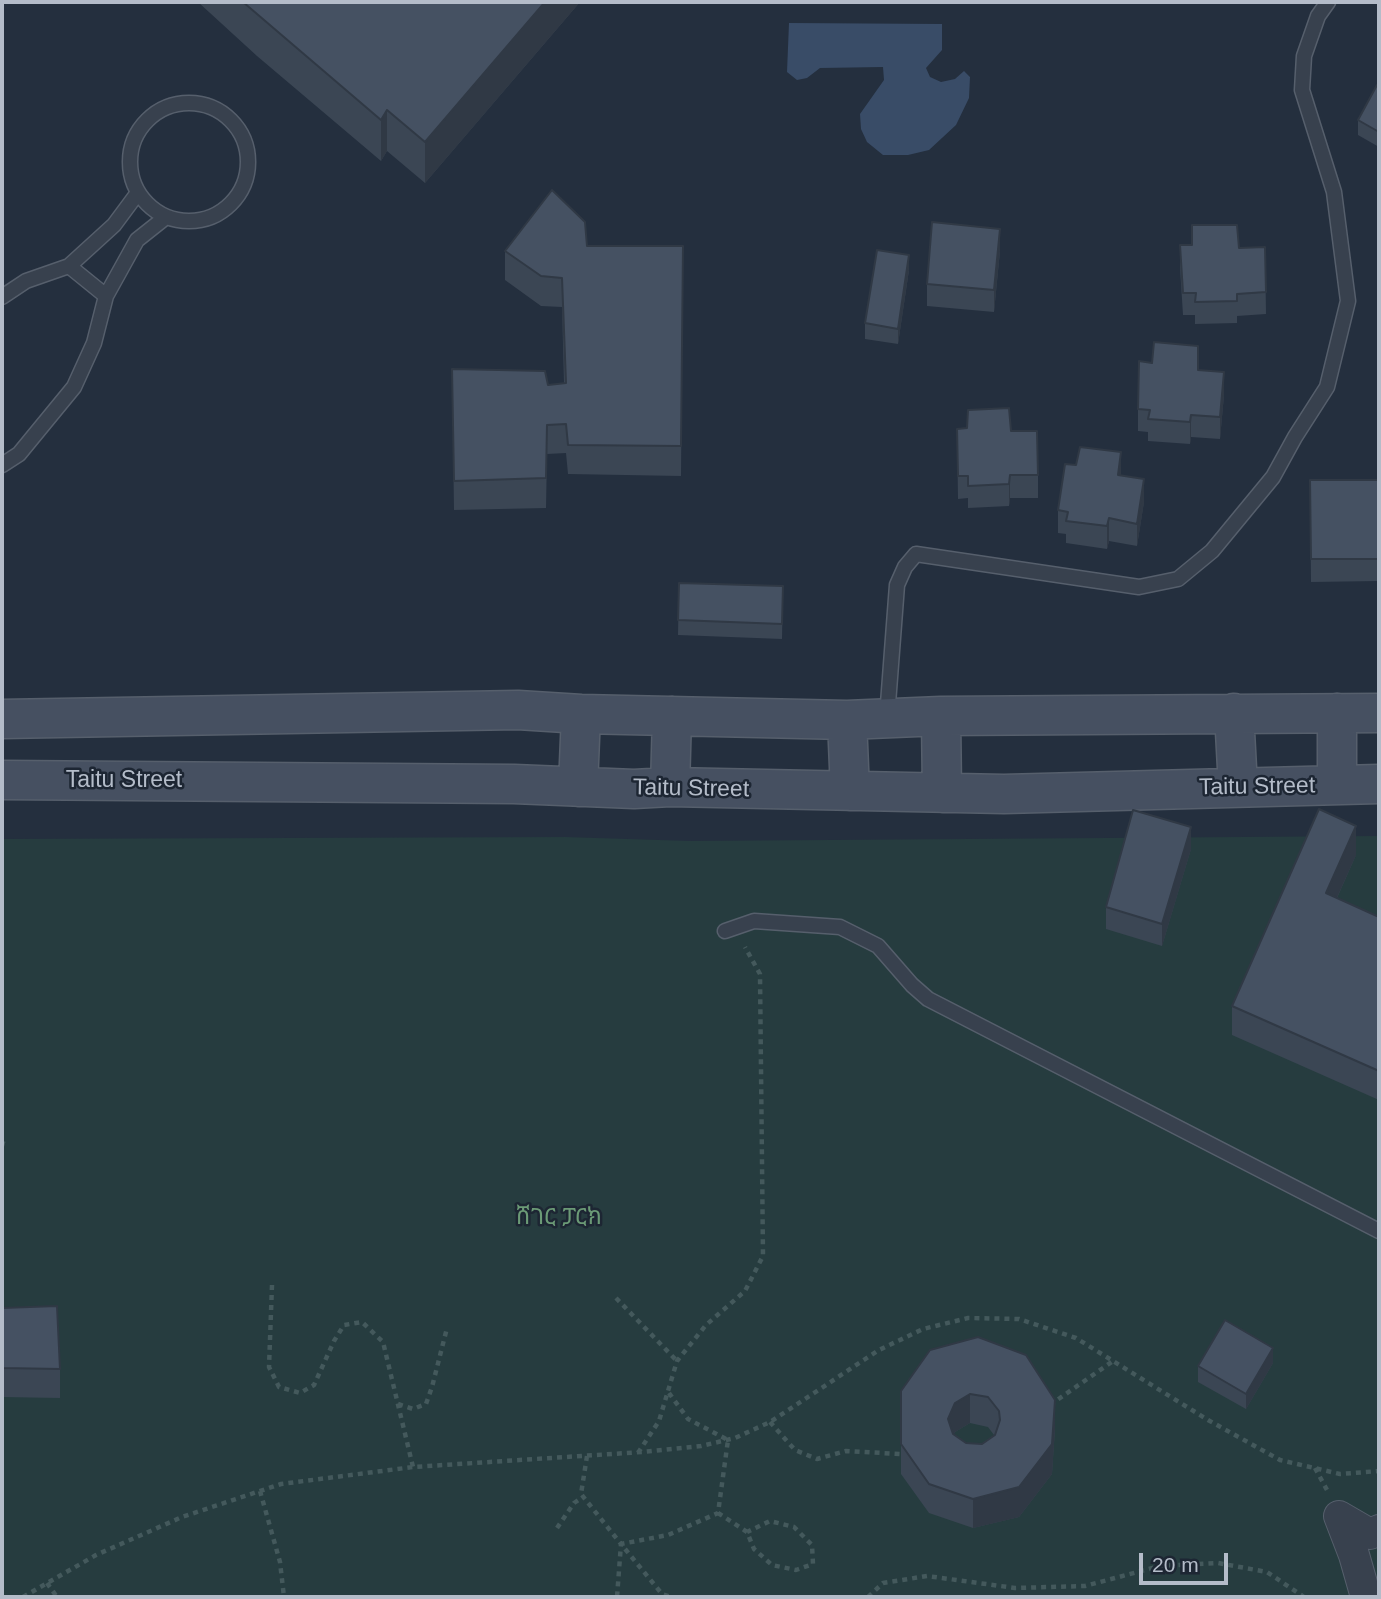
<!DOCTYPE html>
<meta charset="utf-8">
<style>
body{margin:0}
#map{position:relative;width:1381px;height:1599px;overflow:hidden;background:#242f3e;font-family:Helvetica,sans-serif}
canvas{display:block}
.frame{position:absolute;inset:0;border:4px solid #b4bcc9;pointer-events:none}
.scale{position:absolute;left:1139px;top:1553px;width:89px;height:32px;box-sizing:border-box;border:4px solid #b4bcc9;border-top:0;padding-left:9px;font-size:21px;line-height:24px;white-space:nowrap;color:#b4bcc9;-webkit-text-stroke:5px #1d2633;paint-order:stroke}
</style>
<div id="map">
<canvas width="1381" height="1599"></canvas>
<div class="frame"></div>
<div class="scale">20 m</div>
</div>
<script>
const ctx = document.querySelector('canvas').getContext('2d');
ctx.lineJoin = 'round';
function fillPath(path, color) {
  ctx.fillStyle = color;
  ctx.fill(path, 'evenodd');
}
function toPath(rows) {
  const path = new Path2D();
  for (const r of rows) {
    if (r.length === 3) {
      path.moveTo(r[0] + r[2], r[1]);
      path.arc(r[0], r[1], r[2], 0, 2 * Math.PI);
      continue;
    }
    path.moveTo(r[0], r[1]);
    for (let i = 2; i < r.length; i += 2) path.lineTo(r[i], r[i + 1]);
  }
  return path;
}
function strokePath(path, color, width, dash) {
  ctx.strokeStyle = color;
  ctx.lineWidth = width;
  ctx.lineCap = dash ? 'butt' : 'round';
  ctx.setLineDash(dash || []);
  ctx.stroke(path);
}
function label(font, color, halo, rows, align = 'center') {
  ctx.font = font + ' Helvetica,"Noto Sans Ethiopic",sans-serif';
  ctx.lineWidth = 5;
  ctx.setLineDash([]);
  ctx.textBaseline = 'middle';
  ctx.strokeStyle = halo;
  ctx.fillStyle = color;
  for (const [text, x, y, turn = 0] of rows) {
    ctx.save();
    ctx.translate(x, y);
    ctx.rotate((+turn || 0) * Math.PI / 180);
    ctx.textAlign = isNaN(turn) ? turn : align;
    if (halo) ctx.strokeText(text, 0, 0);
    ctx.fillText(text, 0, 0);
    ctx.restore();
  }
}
fillPath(toPath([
 [1379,836,1379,1597,2,1597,2,839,565,837,690,841]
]), '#263c3f');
fillPath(toPath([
 [789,23,942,24,942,50,926,68,930,77,941,82,955,79,964,71,970,77,969,98,956,125,929,150,908,155,883,155,867,142,861,129,860,114,884,80,883,67,820,68,807,78,797,80,787,72]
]), '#394c67');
const lane = toPath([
 [189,162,59],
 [69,266,106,296],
 [2,297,26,281,69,266,114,225,137,194],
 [2,465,19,454,74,387,94,343,106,296,137,240,166,217],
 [887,717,897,585,905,567,916,554,1139,587,1178,579,1212,551,1273,477,1295,437,1327,387,1348,301,1334,192,1302,90,1304,56,1318,16,1328,2],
 [725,931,754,921,840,927,878,946,912,985,928,999,1379,1231]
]);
const street = toPath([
 [1366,1597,1354,1555,1339,1516,1370,1534,1379,1530]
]);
const secondary = toPath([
 [1234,713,1238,787],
 [1337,713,1337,785],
 [941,716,942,793],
 [2,719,518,710,581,714,847,720,941,716,1379,713],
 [847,720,850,791],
 [2,780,514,784,634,789,670,787,1004,794,1379,784],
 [578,787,581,714],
 [670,787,672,716]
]);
strokePath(lane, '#565f6c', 17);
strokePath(street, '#565f6c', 32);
strokePath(secondary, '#565f6c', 41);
strokePath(toPath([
 [2,1146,4,1139],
 [272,1285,269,1367,279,1387,300,1393,314,1385,334,1341,344,1325,362,1322,383,1342,413,1467],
 [616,1298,677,1361],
 [669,1393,688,1419,728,1440,718,1513,668,1535,621,1544,662,1594,671,1597],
 [398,1404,413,1409,426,1404,432,1387,447,1328],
 [1050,1405,1113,1361],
 [770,1422,795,1450,817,1459,846,1451,900,1454],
 [638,1453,659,1421,677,1361,706,1325,745,1291,763,1256,760,974,745,947],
 [587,1456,581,1494,621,1544,617,1597],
 [1315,1468,1327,1490],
 [260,1491,280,1562,284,1597],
 [718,1513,747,1532,754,1549,772,1565,796,1570,813,1564,812,1545,794,1527,770,1521,747,1532],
 [557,1528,574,1503,583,1497],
 [47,1583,57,1597],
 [23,1597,96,1555,182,1517,281,1484,413,1467,642,1452,701,1446,735,1438,770,1422,879,1350,923,1329,968,1318,1019,1319,1076,1338,1208,1420,1280,1460,1340,1474,1379,1471],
 [868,1597,883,1583,927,1576,1015,1588,1085,1586,1160,1566,1218,1563,1267,1572,1304,1597]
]), '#44595c', 4.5, [5, 5]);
strokePath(lane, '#38414e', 14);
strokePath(street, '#38414e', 30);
strokePath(secondary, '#465061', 38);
fillPath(toPath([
 [198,2,580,2,425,183,387,151,381,161,257,56],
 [1379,87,1379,147,1358,135,1358,120],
 [1180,245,1239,248,1265,247,1266,314,1237,316,1237,323,1195,324,1195,315,1183,315,1180,268],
 [587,246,683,246,681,476,568,474,566,453,547,454,546,508,454,510,452,369,548,385,564,383,562,307,541,306,505,280,505,251],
 [1000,251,994,312,927,306,927,284],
 [909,270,898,344,865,339,865,323],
 [1198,370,1224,395,1220,439,1191,437,1190,444,1148,441,1148,432,1138,431,1138,409],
 [957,429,1011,431,1038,475,1038,498,1010,498,1009,506,968,508,968,498,958,499],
 [1121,476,1144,502,1137,546,1109,541,1107,549,1066,543,1066,534,1058,533,1058,510],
 [1310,480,1379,480,1379,581,1311,582],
 [679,583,783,586,782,639,678,635],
 [1191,849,1162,946,1106,929,1106,907],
 [1356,855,1337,898,1379,917,1379,1100,1232,1035,1232,1006],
 [2,1308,60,1369,60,1398,2,1397],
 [930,1350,1055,1429,1052,1474,1019,1517,973,1528,929,1513,901,1474,901,1391],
 [970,1423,988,1427,994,1435,982,1444,966,1443,954,1434,955,1432],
 [1273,1363,1246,1409,1198,1382,1198,1366]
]), '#3b4654');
fillPath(toPath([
 [545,2,580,2,425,183,425,142],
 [387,110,387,151,381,161,381,120],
 [1000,229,1000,251,994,312,994,290],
 [909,255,909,270,898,344,898,329],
 [1224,372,1224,395,1220,439,1220,417],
 [1191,415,1191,437,1190,444,1190,422],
 [1121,452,1121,474,1118,498,1118,475],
 [1010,475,1010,498,1009,506,1009,484],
 [1144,479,1144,502,1137,546,1137,524],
 [1109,518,1109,541,1107,549,1107,526],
 [1356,826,1356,855,1326,922,1326,893],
 [1191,827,1191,849,1162,946,1162,924],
 [1273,1348,1273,1363,1246,1409,1246,1394],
 [970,1394,970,1423,955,1432,948,1448,948,1419,955,1403],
 [1055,1400,1055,1429,1052,1474,1019,1517,973,1528,973,1499]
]), '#303945');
const building = toPath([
 [243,2,545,2,425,142,387,110,381,120,243,2],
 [1377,85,1379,87,1379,132,1358,120,1377,85],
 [552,190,585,222,587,246,683,246,681,446,568,445,566,424,547,425,546,478,454,481,452,369,545,371,548,385,566,383,562,278,541,276,505,251,552,190],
 [932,222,1000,229,994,290,927,284,932,222],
 [1192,225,1237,225,1239,248,1265,247,1266,292,1237,294,1237,301,1195,302,1196,293,1183,293,1180,245,1192,245,1192,225],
 [877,250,909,255,898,329,865,323,877,250],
 [1154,342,1198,346,1198,370,1224,372,1220,417,1191,415,1190,422,1148,419,1150,410,1138,409,1139,361,1152,363,1154,342],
 [1009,408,1011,431,1037,431,1038,475,1010,475,1009,484,968,486,968,476,958,476,957,429,967,428,968,410,1009,408],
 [1080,447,1121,452,1118,475,1144,479,1137,524,1109,518,1107,526,1066,521,1068,512,1058,510,1065,464,1076,465,1080,447],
 [1310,480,1379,480,1379,559,1311,559,1310,480],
 [679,583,783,586,782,624,678,620,679,583],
 [1319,809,1356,826,1326,893,1379,917,1379,1071,1232,1006,1319,809],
 [1133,810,1191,827,1162,924,1106,907,1133,810],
 [57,1306,60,1369,2,1368,2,1308,57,1306],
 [1225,1320,1273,1348,1246,1394,1198,1366,1225,1320],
 [978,1337,1026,1355,1055,1400,1052,1444,1019,1487,973,1499,929,1484,901,1444,901,1391,930,1350,978,1337],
 [970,1394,988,1397,999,1411,1000,1420,995,1435,982,1444,966,1443,953,1434,948,1419,955,1403,970,1394]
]);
fillPath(building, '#455162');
strokePath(building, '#303945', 2);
label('23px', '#b4bcc9', '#1d2633', [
 ["Taitu Street",124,781],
 ["Taitu Street",1257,787,-1],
 ["Taitu Street",691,789,1]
]);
label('23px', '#6b9a76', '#1d2633', [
 ["ሸገር ፓርክ",559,1218]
]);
</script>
